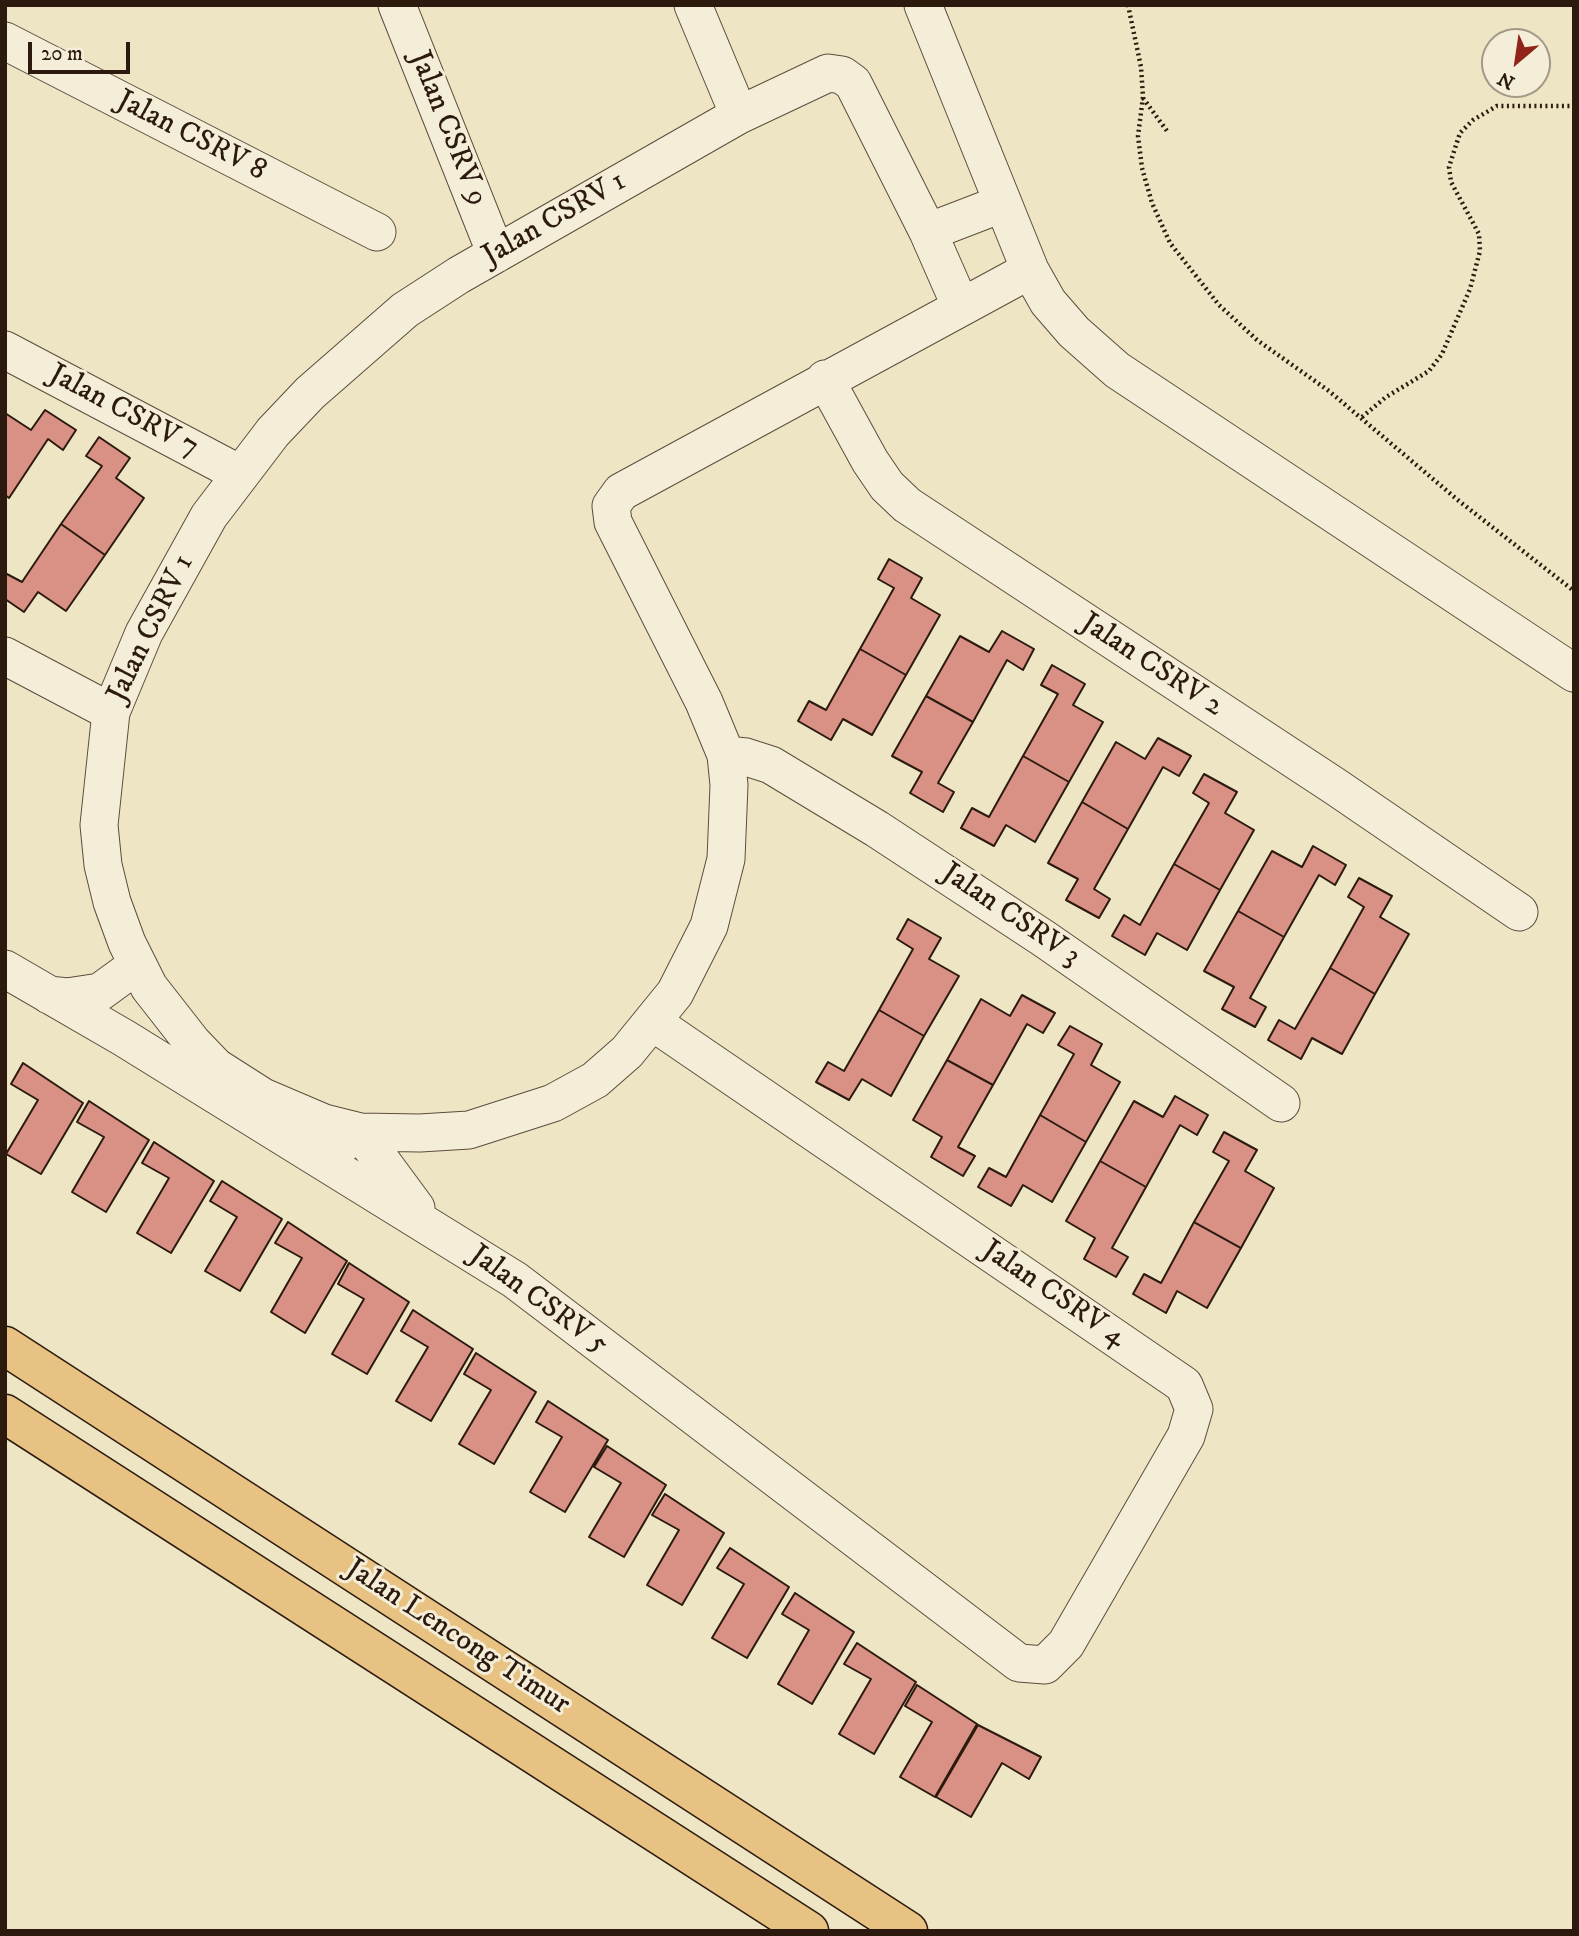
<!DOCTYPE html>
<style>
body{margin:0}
#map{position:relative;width:1579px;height:1936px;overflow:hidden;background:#eee5c4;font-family:"IM FELL DW Pica",serif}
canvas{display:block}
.frame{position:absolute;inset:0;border:7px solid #2c1a0e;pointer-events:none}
.north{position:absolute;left:1481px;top:28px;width:70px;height:70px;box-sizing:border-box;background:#f4eed9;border:2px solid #a49988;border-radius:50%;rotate:209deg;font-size:19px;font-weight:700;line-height:28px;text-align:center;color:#2c1a0e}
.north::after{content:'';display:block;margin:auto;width:24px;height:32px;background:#8f2418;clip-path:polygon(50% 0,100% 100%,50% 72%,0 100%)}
.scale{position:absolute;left:28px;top:42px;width:102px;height:32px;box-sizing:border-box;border:4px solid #2c1a0e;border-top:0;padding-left:9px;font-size:21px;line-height:24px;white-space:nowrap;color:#2c1a0e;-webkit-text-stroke:5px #f4eed9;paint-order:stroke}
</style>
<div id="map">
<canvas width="1579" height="1936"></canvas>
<div class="frame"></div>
<div class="north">N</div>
<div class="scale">20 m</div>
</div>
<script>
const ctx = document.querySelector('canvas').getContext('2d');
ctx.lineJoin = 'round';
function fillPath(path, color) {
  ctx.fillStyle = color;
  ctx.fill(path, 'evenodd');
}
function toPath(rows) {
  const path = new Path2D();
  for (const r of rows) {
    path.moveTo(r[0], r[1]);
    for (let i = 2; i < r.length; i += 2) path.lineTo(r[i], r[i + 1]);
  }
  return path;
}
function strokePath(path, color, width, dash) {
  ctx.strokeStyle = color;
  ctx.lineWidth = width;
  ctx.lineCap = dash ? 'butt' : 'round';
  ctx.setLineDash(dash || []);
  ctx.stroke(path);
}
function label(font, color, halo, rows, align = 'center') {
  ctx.font = font + ' "IM FELL DW Pica",serif';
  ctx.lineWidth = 6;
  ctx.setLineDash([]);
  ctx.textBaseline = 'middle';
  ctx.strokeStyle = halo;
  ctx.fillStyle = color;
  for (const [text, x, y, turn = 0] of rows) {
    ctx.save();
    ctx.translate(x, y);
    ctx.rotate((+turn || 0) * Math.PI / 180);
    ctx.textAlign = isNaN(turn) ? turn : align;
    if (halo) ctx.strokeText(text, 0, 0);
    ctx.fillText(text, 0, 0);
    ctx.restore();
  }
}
const building = toPath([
 [45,410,76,430,63,450,48,439,9,498,5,495,5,413,31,430,45,410],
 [99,437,130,458,116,478,144,498,105,555,61,524,102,466,86,456,99,437],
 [61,524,105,555,66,611,38,592,24,612,5,599,5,573,22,582,61,524],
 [889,559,922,578,911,598,940,615,906,675,860,649,894,588,878,579,889,559],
 [1002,631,1034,649,1023,670,1007,660,973,722,926,696,960,636,989,652,1002,631],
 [860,649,906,675,872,735,843,719,831,740,798,721,809,701,826,710,860,649],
 [1052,665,1085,684,1073,705,1103,722,1069,782,1023,756,1058,694,1041,685,1052,665],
 [926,696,973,722,938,783,954,792,943,812,910,793,922,772,892,756,926,696],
 [1158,738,1191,756,1179,776,1163,767,1128,829,1082,802,1116,742,1145,759,1158,738],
 [1023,756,1069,782,1035,842,1006,825,994,846,961,828,972,808,989,817,1023,756],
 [1204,774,1237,792,1225,813,1254,830,1220,890,1174,864,1209,803,1193,793,1204,774],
 [1082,802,1128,829,1094,889,1110,899,1099,918,1066,900,1078,879,1048,863,1082,802],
 [1313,846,1346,865,1335,885,1319,875,1284,937,1238,911,1272,851,1302,867,1313,846],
 [1174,864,1220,890,1187,950,1157,933,1145,955,1112,936,1124,915,1140,925,1174,864],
 [1359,878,1392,896,1380,917,1409,934,1375,994,1330,968,1364,907,1348,897,1359,878],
 [1238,911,1284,937,1250,998,1266,1007,1255,1027,1222,1009,1234,987,1204,971,1238,911],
 [908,919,941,938,929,959,959,976,924,1036,879,1010,913,949,897,939,908,919],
 [1330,968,1375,994,1342,1054,1312,1038,1301,1059,1268,1040,1279,1020,1295,1029,1330,968],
 [1022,995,1055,1013,1043,1033,1027,1024,993,1085,947,1060,981,999,1010,1016,1022,995],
 [879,1010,924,1036,891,1096,862,1079,849,1100,816,1082,828,1062,844,1071,879,1010],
 [1070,1026,1102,1044,1091,1065,1120,1082,1086,1142,1040,1115,1074,1054,1058,1045,1070,1026],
 [947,1060,993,1085,958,1147,975,1156,963,1176,931,1157,942,1137,913,1120,947,1060],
 [23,1063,83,1103,41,1174,6,1154,38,1100,11,1084,23,1063],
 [1175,1096,1208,1115,1197,1135,1180,1125,1146,1187,1100,1161,1134,1101,1163,1117,1175,1096],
 [89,1101,149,1140,106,1212,72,1192,104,1137,77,1122,89,1101],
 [1040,1115,1086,1142,1052,1202,1023,1185,1011,1206,978,1187,989,1168,1006,1177,1040,1115],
 [1224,1132,1257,1150,1245,1171,1274,1188,1241,1248,1194,1222,1229,1161,1213,1152,1224,1132],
 [154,1142,214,1181,171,1253,137,1233,169,1178,142,1163,154,1142],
 [1100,1161,1146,1187,1112,1248,1128,1257,1116,1277,1084,1259,1095,1238,1066,1221,1100,1161],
 [222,1181,282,1219,240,1291,205,1271,237,1217,210,1201,222,1181],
 [288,1222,347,1261,305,1333,271,1312,302,1258,275,1243,288,1222],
 [1194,1222,1241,1248,1207,1308,1177,1291,1166,1313,1133,1294,1144,1274,1161,1283,1194,1222],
 [349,1263,409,1302,367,1374,332,1354,364,1299,338,1284,349,1263],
 [413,1310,473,1349,431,1421,396,1401,428,1347,401,1331,413,1310],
 [476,1353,536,1392,494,1464,459,1444,491,1390,464,1374,476,1353],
 [548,1401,608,1440,565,1512,530,1492,562,1437,536,1422,548,1401],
 [607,1446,666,1485,624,1557,589,1537,621,1483,594,1467,607,1446],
 [665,1494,724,1533,682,1605,647,1585,679,1530,652,1515,665,1494],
 [730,1548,789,1587,747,1658,712,1638,744,1584,717,1568,730,1548],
 [795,1593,854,1632,812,1704,778,1684,809,1630,782,1614,795,1593],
 [857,1643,916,1682,874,1754,839,1734,871,1679,844,1664,857,1643],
 [917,1685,977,1724,935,1797,900,1777,932,1722,905,1706,917,1685],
 [978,1725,1041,1757,1029,1779,1002,1763,971,1817,936,1797,978,1725]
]);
fillPath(building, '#da9185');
strokePath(building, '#2c1a0e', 2);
const minor = toPath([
 [397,5,496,254],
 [693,5,739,115],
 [923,5,1030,270,1048,302,1074,332,1117,370,1574,673],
 [5,41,377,232],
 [928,232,1001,204],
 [961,307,928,232,853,83,842,75,828,73,739,115,459,275,405,310,310,393,273,432,209,516,144,633,111,712,99,825,103,865,112,902,127,943,149,987,192,1042,216,1067,263,1097,324,1123,360,1132,420,1133,469,1130,553,1103,595,1080,627,1052,675,993,709,926,726,859,729,785,726,755,704,702,613,522,611,506,621,492,1030,270],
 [5,350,240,474],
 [825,379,870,461,887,486,907,505,1336,787,1519,912],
 [5,656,111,712],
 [726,755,746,757,771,765,877,829,1043,938,1281,1103],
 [5,969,124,1038,515,1280,1019,1663,1045,1665,1066,1644,1186,1436,1194,1409,1184,1385,654,1023],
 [49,995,67,997,100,992,137,965],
 [344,1143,360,1132,416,1208]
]);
const trunk = toPath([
 [5,1346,908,1931],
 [5,1414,809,1931]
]);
strokePath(minor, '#5c4d3c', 39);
strokePath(trunk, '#2c1a0e', 41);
strokePath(toPath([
 [1128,5,1141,67,1143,97,1138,136,1142,168,1152,203,1170,243,1219,305,1257,340,1329,391,1459,501,1574,591],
 [1143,98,1167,131],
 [1362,417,1386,397,1429,371,1442,354,1470,289,1480,251,1479,234,1451,182,1449,167,1460,133,1473,120,1497,106,1574,106]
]), '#2c1a0e', 4.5, [2, 3.5]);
strokePath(minor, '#f4eed9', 37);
strokePath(trunk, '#e7c282', 38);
label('30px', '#2c1a0e', '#f4eed9', [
 ["Jalan CSRV 9",447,129,68],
 ["Jalan CSRV 8",191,137,27],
 ["Jalan CSRV 1",555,220,-30],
 ["Jalan CSRV 7",123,412,28],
 ["Jalan CSRV 1",152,629,-64],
 ["Jalan CSRV 2",1151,666,33],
 ["Jalan CSRV 3",1010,916,34],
 ["Jalan CSRV 4",1053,1295,34],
 ["Jalan CSRV 5",538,1301,36],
 ["Jalan Lencong Timur",457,1638,33]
]);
</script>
